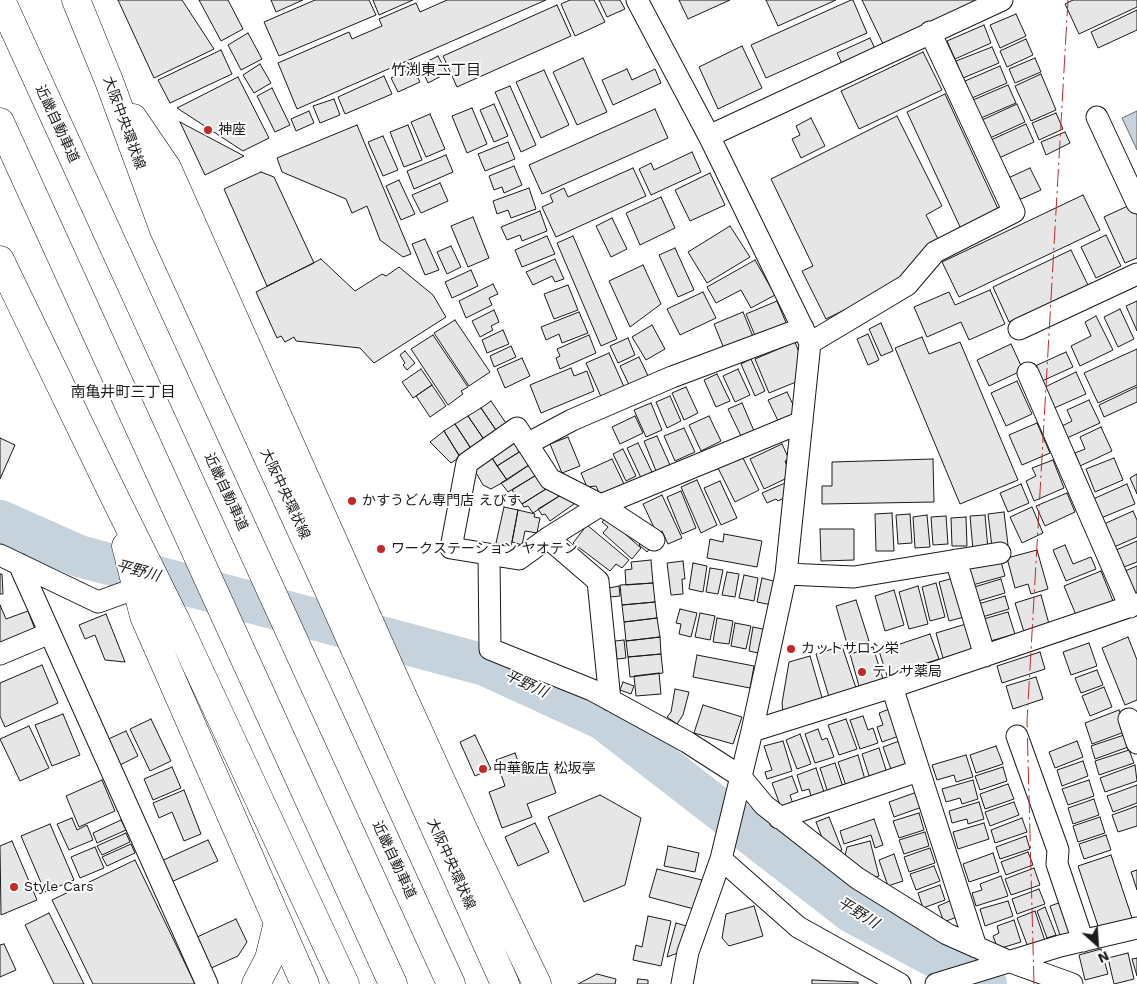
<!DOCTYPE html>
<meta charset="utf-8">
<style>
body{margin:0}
#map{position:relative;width:1137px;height:984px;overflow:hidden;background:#fff;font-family:"Work Sans",sans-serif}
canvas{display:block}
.north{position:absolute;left:1072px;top:919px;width:50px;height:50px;-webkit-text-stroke:4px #fff;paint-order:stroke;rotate:154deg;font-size:14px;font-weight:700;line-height:20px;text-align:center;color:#1a1a1a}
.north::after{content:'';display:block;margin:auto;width:18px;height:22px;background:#1a1a1a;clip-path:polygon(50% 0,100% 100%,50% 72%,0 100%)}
</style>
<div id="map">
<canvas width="1137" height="984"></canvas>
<div class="north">N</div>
</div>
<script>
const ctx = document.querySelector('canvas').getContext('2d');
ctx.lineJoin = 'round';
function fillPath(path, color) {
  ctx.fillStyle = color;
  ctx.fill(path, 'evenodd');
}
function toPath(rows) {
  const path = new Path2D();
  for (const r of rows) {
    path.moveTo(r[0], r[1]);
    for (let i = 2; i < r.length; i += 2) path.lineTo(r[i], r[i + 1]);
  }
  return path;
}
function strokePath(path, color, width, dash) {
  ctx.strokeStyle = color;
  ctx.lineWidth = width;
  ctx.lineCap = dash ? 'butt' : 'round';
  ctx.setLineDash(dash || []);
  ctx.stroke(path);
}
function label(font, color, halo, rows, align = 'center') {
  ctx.font = font + ' "Work Sans","Noto Sans JP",sans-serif';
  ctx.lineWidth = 4;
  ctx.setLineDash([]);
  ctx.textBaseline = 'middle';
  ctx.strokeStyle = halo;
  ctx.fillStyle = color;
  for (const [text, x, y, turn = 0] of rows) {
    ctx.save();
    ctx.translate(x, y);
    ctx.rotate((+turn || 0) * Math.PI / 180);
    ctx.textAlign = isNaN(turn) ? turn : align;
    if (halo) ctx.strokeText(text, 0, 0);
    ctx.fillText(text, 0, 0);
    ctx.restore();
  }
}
const water = toPath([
 [1137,111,1137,150,1122,118,1137,111]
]);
fillPath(water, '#c6d2dc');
strokePath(water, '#6a6a6a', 1);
strokePath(toPath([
 [0,521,79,556,485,665,603,719,852,912,986,984]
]), '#c6d2dc', 42);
const building = toPath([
 [118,0,182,0,214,49,154,78,118,0],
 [199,0,228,0,243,29,221,41,199,0],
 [271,0,303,0,276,12,271,0],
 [315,0,369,0,376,15,279,56,264,22,315,0],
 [373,0,413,0,379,15,373,0],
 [447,0,546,0,297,109,278,63,349,32,352,39,382,26,379,19,416,3,420,12,447,0],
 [570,0,594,0,605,22,575,36,561,4,570,0],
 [599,0,620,0,625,9,607,17,599,0],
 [679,0,730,0,688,19,679,0],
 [766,0,836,0,778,26,766,0],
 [851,0,853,0,867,33,766,78,751,45,851,0],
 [862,0,980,0,884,46,862,0],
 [1073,0,1137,0,1137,7,1079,34,1065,4,1073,0],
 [557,5,571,36,457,87,443,56,557,5],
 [1137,10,1137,30,1098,48,1091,32,1137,10],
 [1016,14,1026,36,1000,48,990,25,1016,14],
 [984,25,991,43,955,59,947,41,984,25],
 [248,33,262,59,241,70,228,45,248,33],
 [870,38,876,51,843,66,837,53,870,38],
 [1026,39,1033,55,1007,67,1000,51,1026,39],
 [742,46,762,88,718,109,699,67,742,46],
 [992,47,999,63,963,78,956,61,992,47],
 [221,50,232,74,170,103,158,80,221,50],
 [923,52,942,90,859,129,841,91,923,52],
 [438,56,447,73,428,83,420,65,438,56],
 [583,58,607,112,577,125,553,72,583,58],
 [1035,58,1041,72,1015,83,1009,69,1035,58],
 [260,64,271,83,254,93,243,75,260,64],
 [1000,66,1007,83,972,98,965,81,1000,66],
 [413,68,420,82,398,92,391,78,413,68],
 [627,69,632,80,655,69,661,83,613,105,602,80,627,69],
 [544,70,569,125,541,138,516,82,544,70],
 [1041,74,1056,110,1031,121,1015,86,1041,74],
 [384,76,392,94,345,114,338,97,384,76],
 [238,77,269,138,243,151,177,108,238,77],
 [1008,85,1016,103,981,118,973,100,1008,85],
 [510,86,536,145,521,152,495,92,510,86],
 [272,88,290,125,275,132,257,96,272,88],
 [945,94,999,211,961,229,907,112,945,94],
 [334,99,340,115,320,123,313,106,334,99],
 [494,104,508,136,494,142,480,110,494,104],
 [1017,104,1025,122,990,138,982,120,1017,104],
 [472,108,487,144,467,153,452,116,472,108],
 [655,109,668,138,542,194,529,165,655,109],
 [309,111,314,123,296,131,291,119,309,111],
 [1056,113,1063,129,1039,140,1032,123,1056,113],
 [430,114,445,149,426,157,411,122,430,114],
 [897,116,942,206,926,215,939,241,901,282,826,319,802,271,813,266,771,179,897,116],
 [811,118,825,146,801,158,792,139,800,135,796,126,811,118],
 [180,122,244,156,205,175,180,122],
 [1026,124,1034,142,999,158,991,140,1026,124],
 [357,125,411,254,403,257,380,240,367,206,352,213,346,199,282,172,277,158,357,125],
 [408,125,422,160,404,167,390,132,408,125],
 [1065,132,1070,143,1046,155,1041,142,1065,132],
 [383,136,398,170,383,176,368,142,383,136],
 [508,142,515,159,485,171,478,154,508,142],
 [692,152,701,172,651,195,639,169,651,163,654,170,692,152],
 [446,155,453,172,414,189,407,171,446,155],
 [514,166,522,185,504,193,502,187,494,190,489,176,514,166],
 [633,168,646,196,556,237,542,207,553,202,550,195,564,188,568,197,633,168],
 [1030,168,1041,190,1021,199,1014,196,1006,179,1030,168],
 [261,172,274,177,314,263,267,286,224,189,261,172],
 [710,173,725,205,690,221,675,190,710,173],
 [399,180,415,214,401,220,386,186,399,180],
 [440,183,448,201,421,213,412,195,440,183],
 [529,188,536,209,511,218,508,210,497,214,493,201,529,188],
 [1083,195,1100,230,959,297,942,262,1083,195],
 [661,197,675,228,640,245,626,213,661,197],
 [1132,204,1137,215,1137,258,1125,263,1104,217,1132,204],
 [540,211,547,231,522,241,520,235,507,240,501,227,540,211],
 [473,217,489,258,468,267,451,226,473,217],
 [612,218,627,249,611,257,596,226,612,218],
 [730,226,750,257,707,283,688,252,730,226],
 [1106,235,1121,266,1096,278,1081,247,1106,235],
 [547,236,555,254,522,267,515,250,547,236],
 [573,236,617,339,601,346,557,243,573,236],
 [425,239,439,270,425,275,412,244,425,239],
 [451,246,461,267,447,274,437,252,451,246],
 [675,248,694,290,678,297,659,255,675,248],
 [1071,250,1088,285,1009,322,993,287,1071,250],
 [321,259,355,291,382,274,386,276,399,267,433,295,446,317,374,363,360,348,296,341,294,337,285,342,281,336,277,338,256,292,321,259],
 [555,259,564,279,555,282,552,276,533,285,526,272,555,259],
 [755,260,775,295,751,308,741,290,716,303,707,287,755,260],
 [643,265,661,304,630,327,609,281,643,265],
 [471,270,478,286,452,298,445,282,471,270],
 [493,284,498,294,489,298,492,305,466,318,459,301,493,284],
 [568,285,578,310,554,319,544,294,568,285],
 [990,290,1005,324,969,340,961,322,927,337,914,307,949,292,955,305,990,290],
 [703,292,716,318,680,335,667,309,703,292],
 [777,301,787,325,756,338,746,314,777,301],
 [1137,301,1137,331,1126,306,1137,301],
 [1120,309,1134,339,1118,347,1104,317,1120,309],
 [494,310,499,322,491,326,493,330,480,337,472,321,494,310],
 [579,312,588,333,562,343,559,334,546,340,541,327,579,312],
 [743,312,754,339,725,351,714,324,743,312],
 [1096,316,1113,350,1080,366,1071,346,1091,336,1085,322,1096,316],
 [455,320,490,372,469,386,434,333,455,320],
 [881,323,893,351,881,356,869,329,881,323],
 [652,325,665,349,646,360,632,337,652,325],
 [503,330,509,344,487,353,482,340,503,330],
 [868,334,879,360,868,365,857,339,868,334],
 [433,335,468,387,461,391,463,394,448,405,411,349,433,335],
 [589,335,596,353,560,369,556,358,560,356,557,349,589,335],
 [922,337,929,354,960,342,1018,480,960,504,895,348,922,337],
 [628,338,635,355,618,363,610,346,628,338],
 [795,342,800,355,796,382,769,393,755,359,795,342],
 [1011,344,1023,370,989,386,977,360,1011,344],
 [511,346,516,357,494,367,490,356,511,346],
 [1137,349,1137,385,1098,403,1084,373,1137,349],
 [405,351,415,363,407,370,403,365,405,363,400,355,405,351],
 [1066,352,1073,367,1042,381,1035,366,1066,352],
 [609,353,625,389,602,399,586,363,609,353],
 [639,357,650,380,631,389,620,366,639,357],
 [522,358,530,376,505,388,497,369,522,358],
 [751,359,765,391,755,396,741,364,751,359],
 [571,368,574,376,587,371,594,391,541,413,530,385,571,368],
 [421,369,432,385,413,398,402,382,421,369],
 [738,369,750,395,735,402,723,376,738,369],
 [1076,372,1086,394,1052,409,1043,388,1076,372],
 [717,374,730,401,716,407,704,380,717,374],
 [1017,381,1032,414,1006,426,991,393,1017,381],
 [432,385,446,406,430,417,416,396,432,385],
 [686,387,698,413,684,420,672,393,686,387],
 [1137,387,1137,402,1104,417,1099,405,1137,387],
 [787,392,798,415,779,423,768,400,787,392],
 [670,396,681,421,667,428,656,402,670,396],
 [1089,400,1100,423,1067,438,1062,426,1072,421,1067,410,1089,400],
 [491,401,508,426,498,433,481,408,491,401],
 [651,403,662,430,646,437,634,410,651,403],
 [742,403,754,431,741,436,728,409,742,403],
 [481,408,498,433,485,441,468,416,481,408],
 [468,416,485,441,472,450,455,424,468,416],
 [635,416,643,433,620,444,612,427,635,416],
 [709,416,721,441,701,451,689,425,709,416],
 [1037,423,1050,453,1022,465,1009,435,1037,423],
 [455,424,472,450,460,457,444,431,455,424],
 [1101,427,1112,451,1080,466,1075,453,1085,449,1080,437,1101,427],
 [684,428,695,452,675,461,664,436,684,428],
 [444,431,460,457,451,463,430,442,444,431],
 [657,436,670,465,656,471,644,441,657,436],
 [568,437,580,466,562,473,550,444,568,437],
 [0,438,15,445,0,479,0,438],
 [516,442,524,449,497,466,492,458,516,442],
 [638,443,652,472,641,478,627,448,638,443],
 [782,444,789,459,785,461,788,469,785,479,764,489,750,459,782,444],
 [524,449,532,463,507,480,497,466,524,449],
 [623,449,636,476,626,481,613,454,623,449],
 [742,456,759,490,735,502,718,468,742,456],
 [492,458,507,480,491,489,483,485,474,469,492,458],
 [1114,458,1123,480,1095,492,1086,469,1114,458],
 [612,459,624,484,600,495,596,486,587,487,581,473,612,459],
 [933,459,934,502,822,504,822,486,832,486,832,462,933,459],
 [1053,460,1064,488,1034,501,1026,481,1036,476,1032,468,1053,460],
 [532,463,538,474,508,492,501,483,532,463],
 [538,474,546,489,522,504,512,490,538,474],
 [1137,474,1137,494,1130,478,1137,474],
 [697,480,717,525,701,533,681,487,697,480],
 [720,481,737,518,721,525,704,488,720,481],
 [785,483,784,498,778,501,776,499,767,503,762,493,785,483],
 [1021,484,1029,503,1008,512,1000,493,1021,484],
 [1127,484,1135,504,1101,518,1093,499,1127,484],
 [546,489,561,495,533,513,528,506,524,507,522,504,546,489],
 [681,491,696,528,682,534,667,497,681,491],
 [1067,493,1075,512,1045,526,1036,506,1067,493],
 [561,495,568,497,574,504,550,521,545,514,542,515,538,509,561,495],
 [662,495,682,538,668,544,662,531,657,534,643,504,662,495],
 [504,507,518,510,511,547,496,543,504,507],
 [1032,507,1043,533,1022,543,1010,517,1032,507],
 [518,510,535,514,534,517,540,518,537,533,525,531,522,545,512,542,518,510],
 [1133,511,1137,520,1137,537,1114,547,1104,524,1133,511],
 [1004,512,1008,545,992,547,988,514,1004,512],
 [892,513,894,551,876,551,875,514,892,513],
 [910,514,912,543,898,544,896,515,910,514],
 [927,515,930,547,915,548,913,517,927,515],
 [985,515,988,549,973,550,970,516,985,515],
 [946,516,948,544,933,545,931,517,946,516],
 [606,517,641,548,632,559,603,533,608,527,602,522,606,517],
 [966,517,967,546,952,546,951,518,966,517],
 [587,525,629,560,622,568,616,564,610,571,573,543,587,525],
 [820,529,854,529,854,560,821,561,820,529],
 [724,534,762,541,757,567,707,558,710,539,723,542,724,534],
 [645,538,653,545,647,552,639,545,645,538],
 [1137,541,1137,562,1124,567,1116,550,1137,541],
 [1065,545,1073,564,1091,557,1096,569,1066,581,1053,550,1065,545],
 [1037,550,1048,589,1031,594,1028,584,1015,588,1007,558,1037,550],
 [1000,558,1005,576,969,586,964,569,1000,558],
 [651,560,653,583,626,585,625,570,632,569,631,562,651,560],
 [683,561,685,579,682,579,683,594,671,595,667,563,683,561],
 [693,563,707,566,703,592,689,589,693,563],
 [1137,566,1137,593,1135,594,1125,571,1137,566],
 [710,568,723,570,718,594,706,592,710,568],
 [1101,571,1113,601,1076,615,1064,586,1101,571],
 [727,572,739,574,735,597,722,595,727,572],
 [0,574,2,574,3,594,0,594,0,574],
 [744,575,758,578,754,601,739,598,744,575],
 [957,577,968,616,949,621,939,582,957,577],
 [762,578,777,582,772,605,757,602,762,578],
 [1001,579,1005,593,975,602,971,588,1001,579],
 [653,583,655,602,622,605,620,585,653,583],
 [936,583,945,617,930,621,922,587,936,583],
 [619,586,620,596,610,597,609,588,619,586],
 [918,586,928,624,909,629,899,592,918,586],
 [894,590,904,625,885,631,875,596,894,590],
 [1041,595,1049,624,1024,632,1015,603,1041,595],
 [1005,596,1009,609,979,618,975,605,1005,596],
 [856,600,869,641,848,647,836,606,856,600],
 [655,602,657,618,624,622,622,605,655,602],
 [0,605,6,619,28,611,36,632,0,644,0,605],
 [680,609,697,613,691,637,679,634,681,624,676,623,680,609],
 [1008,612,1015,634,987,642,980,620,1008,612],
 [700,613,715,616,710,640,695,637,700,613],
 [106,614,125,662,105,660,95,635,85,639,79,625,106,614],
 [657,618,660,637,626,641,624,622,657,618],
 [717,618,733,621,729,644,713,642,717,618],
 [735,623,751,626,746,649,731,646,735,623],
 [966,624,973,649,943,658,936,633,966,624],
 [753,627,767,630,763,654,749,651,753,627],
 [930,634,939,659,887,676,879,651,930,634],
 [660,637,661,654,628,657,626,641,660,637],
 [1128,637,1137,660,1137,700,1125,705,1102,648,1128,637],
 [624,640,626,658,617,659,615,641,624,640],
 [1089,643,1097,666,1071,675,1063,652,1089,643],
 [842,646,856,688,829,697,816,654,842,646],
 [873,647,883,679,859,686,850,654,873,647],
 [1040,652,1045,669,1002,683,997,666,1040,652],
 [661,654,663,673,630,677,628,657,661,654],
 [697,655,754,666,750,688,693,677,697,655],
 [810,656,823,701,783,713,782,703,789,662,810,656],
 [42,665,58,703,5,727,0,716,0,683,42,665],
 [1097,670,1103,685,1081,693,1075,678,1097,670],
 [659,673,661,694,636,696,634,676,659,673],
 [1036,677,1043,699,1013,709,1006,686,1036,677],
 [623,682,634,686,631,694,620,690,623,682],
 [1104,687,1112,707,1090,716,1082,696,1104,687],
 [675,689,689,692,683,715,677,724,667,717,671,712,675,689],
 [703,705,742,717,733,744,694,733,703,705],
 [892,708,902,735,882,742,877,727,883,725,879,713,892,708],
 [1119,710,1127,731,1092,744,1085,723,1119,710],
 [63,714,80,755,52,766,35,725,63,714],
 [863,716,868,730,873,728,878,743,860,749,850,720,863,716],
 [151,719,171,761,150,771,130,729,151,719],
 [846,719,857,749,839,755,828,725,846,719],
 [29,726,49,768,20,781,0,739,29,726],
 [818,729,822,740,827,738,834,757,815,763,805,734,818,729],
 [126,731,138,756,116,767,104,741,126,731],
 [800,734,811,764,797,769,786,740,800,734],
 [1127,734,1131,746,1095,759,1091,746,1127,734],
 [475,735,491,769,475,776,460,742,475,735],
 [902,740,911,766,892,772,883,747,902,740],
 [783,741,792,771,767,779,765,772,772,770,764,746,783,741],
 [1077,741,1083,757,1055,768,1049,752,1077,741],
 [996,746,1003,764,976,773,970,755,996,746],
 [879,748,888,776,871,782,862,754,879,748],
 [1129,750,1134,763,1099,775,1095,761,1129,750],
 [515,753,521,769,548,770,556,793,527,804,532,817,502,828,489,792,505,786,496,760,515,753],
 [858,755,866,783,847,789,838,762,858,755],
 [966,755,973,777,956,782,954,775,937,780,932,765,966,755],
 [1083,761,1088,776,1062,786,1057,770,1083,761],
 [835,763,844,790,829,796,820,768,835,763],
 [1135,765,1137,781,1105,792,1100,778,1135,765],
 [172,767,181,788,153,800,144,779,172,767],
 [1003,767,1007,781,980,790,975,776,1003,767],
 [816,768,826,798,813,803,809,789,802,791,797,775,816,768],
 [792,776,798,792,790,795,793,804,781,808,772,783,792,776],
 [102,780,115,811,79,827,66,796,102,780],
 [973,780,978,799,962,804,960,798,946,802,942,789,973,780],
 [1089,780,1094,796,1068,805,1062,789,1089,780],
 [1008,784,1014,799,985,809,980,794,1008,784],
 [1137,785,1137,803,1113,812,1107,796,1137,785],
 [184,790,201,834,184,841,172,812,159,818,153,803,184,790],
 [917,792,922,807,894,817,889,802,917,792],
 [600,795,641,818,625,885,584,902,548,817,600,795],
 [1094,799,1099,815,1073,824,1068,808,1094,799],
 [979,802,984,819,968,824,967,819,952,823,949,811,979,802],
 [1014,802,1019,815,990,826,985,812,1014,802],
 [1137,806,1137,826,1118,832,1112,815,1137,806],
 [919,813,924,830,899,838,893,821,919,813],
 [829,817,842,850,835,853,826,848,816,822,829,817],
 [1100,817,1105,833,1078,842,1073,826,1100,817],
 [72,818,77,830,87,825,93,840,69,850,57,824,72,818],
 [1022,818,1027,832,995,843,991,830,1022,818],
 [874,819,883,845,875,848,871,835,844,844,840,831,874,819],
 [121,820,126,830,97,843,93,833,121,820],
 [535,823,549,852,518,866,505,837,535,823],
 [984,823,989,839,958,849,953,832,984,823],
 [50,824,74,880,45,892,21,836,50,824],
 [925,832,929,846,904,854,899,840,925,832],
 [126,833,130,842,102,855,97,846,126,833],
 [1106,835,1111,850,1084,859,1079,844,1106,835],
 [1026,836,1030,849,1000,859,996,847,1026,836],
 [208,840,218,861,169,883,159,862,208,840],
 [12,841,37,900,1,915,0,846,12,841],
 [870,841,879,876,873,878,845,856,847,847,870,841],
 [131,844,135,853,107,866,102,857,131,844],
 [668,846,699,853,695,872,664,866,668,846],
 [95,847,104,868,80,878,71,857,95,847],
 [930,848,935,863,909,872,904,857,930,848],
 [1028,852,1033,865,1006,875,1001,862,1028,852],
 [993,853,999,872,969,882,963,864,993,853],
 [894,854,903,881,888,886,879,860,894,854],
 [1111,855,1133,921,1100,932,1078,866,1111,855],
 [135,860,195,984,93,984,52,900,135,860],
 [934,866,940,881,916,890,910,874,934,866],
 [1034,868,1040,885,1011,895,1005,879,1034,868],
 [657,869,702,880,694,909,649,897,657,869],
 [1137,870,1137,890,1131,872,1137,870],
 [1001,876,1008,896,976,906,972,893,982,890,980,884,1001,876],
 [940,885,945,900,923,908,918,893,940,885],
 [1039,889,1045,904,1017,914,1012,899,1039,889],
 [952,900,959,916,944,922,938,906,952,900],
 [1008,901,1013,916,985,926,980,909,1008,901],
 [1064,901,1075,934,1061,938,1050,906,1064,901],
 [754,906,763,936,729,946,722,938,726,914,754,906],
 [1045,907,1056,935,1047,938,1037,911,1045,907],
 [1035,911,1045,941,1028,947,1017,918,1035,911],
 [49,913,84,984,54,984,25,925,49,913],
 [648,916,671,921,661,966,633,960,636,945,642,947,648,916],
 [236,919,247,942,238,956,209,969,195,938,236,919],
 [1014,920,1021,942,998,949,993,936,999,933,997,926,1014,920],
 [676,923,690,927,683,951,667,957,676,923],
 [4,944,16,970,0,977,0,945,4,944],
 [1101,949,1108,974,1085,980,1079,955,1101,949],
 [1128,953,1134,979,1114,984,1108,958,1128,953],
 [1137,958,1137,976,1132,959,1137,958],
 [597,974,616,979,615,984,578,984,597,974],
 [638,979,648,980,648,984,637,984,638,979],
 [812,980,858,982,858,984,812,984,812,980]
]);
fillPath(building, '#e6e6e6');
strokePath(building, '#1a1a1a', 1);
const street = toPath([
 [637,0,709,136,810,343,786,574,752,731,721,859,688,952,682,984],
 [1097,117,1137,203],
 [709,136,1002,0],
 [1019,329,1137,274],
 [810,343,907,285,935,252,1014,212,930,32],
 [1028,373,1130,607],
 [527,444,572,420,672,377,803,328],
 [548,538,598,581,610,700],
 [654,540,601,505,550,479,517,428,467,463,451,548,519,559,548,538,601,505,802,422],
 [0,555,98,602,137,588],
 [489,555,490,649,592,690,687,742,740,776,764,805,857,878,947,934,1008,961,1072,984],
 [956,560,985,656],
 [19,564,207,984],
 [786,574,854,577,1000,553],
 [0,654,50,633],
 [892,687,976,947],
 [1129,719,1137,743],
 [752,731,892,687,1137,604],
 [1017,736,1058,850,1057,864,1083,941],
 [779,818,918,771],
 [721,859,798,927,900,984],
 [936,984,1060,946,1137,928]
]);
const primary = toPath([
 [76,0,109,81,164,230,325,582,505,984],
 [133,118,167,168,396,682,469,842,537,984],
 [0,260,113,494,177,623,345,984],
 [126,546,144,616,305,984],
 [256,984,269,959,278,922]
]);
const highway = toPath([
 [1,0,451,984],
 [0,122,393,984]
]);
strokePath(street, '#1a1a1a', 23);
strokePath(primary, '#1a1a1a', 29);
strokePath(highway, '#1a1a1a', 29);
strokePath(street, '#fff', 21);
strokePath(primary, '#fff', 28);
strokePath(highway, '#fff', 28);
strokePath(toPath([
 [1034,984,1027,721,1068,0]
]), '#c62828', 1, [18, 4, 2.5, 4]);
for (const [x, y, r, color] of [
 [208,130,5,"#c62828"],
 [352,501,5,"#c62828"],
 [381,549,5,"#c62828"],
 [791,649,5,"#c62828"],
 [862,672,5,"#c62828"],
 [483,769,5,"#c62828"],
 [14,887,5,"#c62828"]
]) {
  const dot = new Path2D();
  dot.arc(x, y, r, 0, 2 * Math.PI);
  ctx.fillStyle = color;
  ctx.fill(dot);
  strokePath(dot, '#fff', 2);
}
label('14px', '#1a1a1a', '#fff', [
 ["大阪中央環状線",124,123,70],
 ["近畿自動車道",57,124,65],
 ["近畿自動車道",226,492,65],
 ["大阪中央環状線",285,494,65],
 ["近畿自動車道",394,860,65],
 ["大阪中央環状線",451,864,66]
]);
label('14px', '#1a1a1a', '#fff', [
 ["神座",218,130],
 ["かすうどん専門店 えびす",362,501],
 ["ワークステーション ヤオテン",391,549],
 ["カットサロン栄",801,649],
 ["テレサ薬局",872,672],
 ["中華飯店 松坂亭",493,769],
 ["Style Cars",24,887]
], 'left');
label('15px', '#1a1a1a', '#fff', [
 ["竹渕東二丁目",436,71],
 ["南亀井町三丁目",123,393]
]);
label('italic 15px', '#1a1a1a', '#fff', [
 ["平野川",138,571,15],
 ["平野川",526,684,25],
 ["平野川",858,913,32]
]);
</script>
